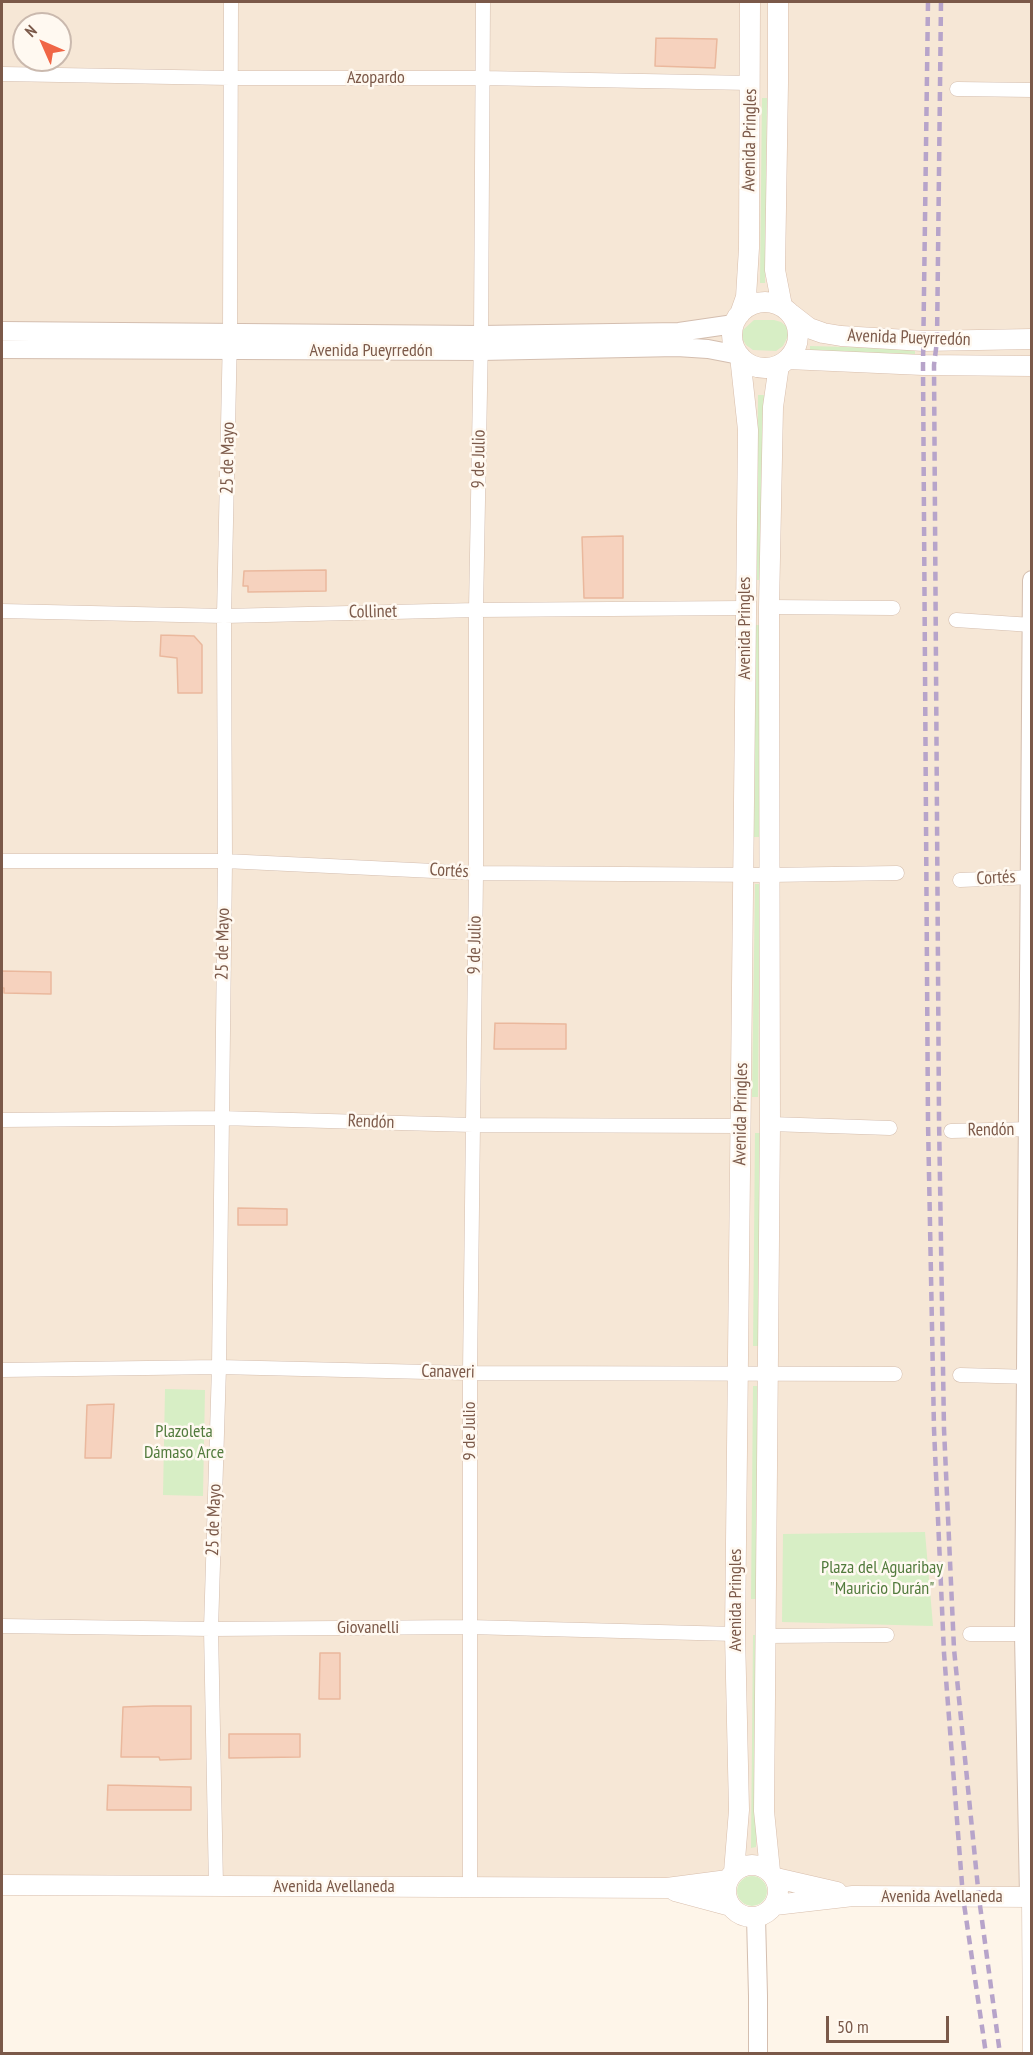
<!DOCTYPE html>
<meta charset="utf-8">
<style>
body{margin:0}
#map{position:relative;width:1033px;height:2055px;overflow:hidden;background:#fef5e9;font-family:"PT Sans Narrow",sans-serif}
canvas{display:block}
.frame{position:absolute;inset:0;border:3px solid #7b5949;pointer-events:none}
.north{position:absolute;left:12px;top:12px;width:60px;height:60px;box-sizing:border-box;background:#fff9f1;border:2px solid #cab9ae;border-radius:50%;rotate:315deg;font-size:16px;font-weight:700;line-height:24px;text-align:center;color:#7b5949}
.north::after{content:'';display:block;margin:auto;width:21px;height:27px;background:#f06646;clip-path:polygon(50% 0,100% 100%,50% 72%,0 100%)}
.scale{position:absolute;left:826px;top:2016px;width:123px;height:27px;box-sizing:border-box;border:3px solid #7b5949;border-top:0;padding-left:8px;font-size:18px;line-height:21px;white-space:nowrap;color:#7b5949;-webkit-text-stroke:4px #fff9f1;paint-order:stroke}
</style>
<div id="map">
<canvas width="1033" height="2055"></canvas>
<div class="frame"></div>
<div class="north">N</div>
<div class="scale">50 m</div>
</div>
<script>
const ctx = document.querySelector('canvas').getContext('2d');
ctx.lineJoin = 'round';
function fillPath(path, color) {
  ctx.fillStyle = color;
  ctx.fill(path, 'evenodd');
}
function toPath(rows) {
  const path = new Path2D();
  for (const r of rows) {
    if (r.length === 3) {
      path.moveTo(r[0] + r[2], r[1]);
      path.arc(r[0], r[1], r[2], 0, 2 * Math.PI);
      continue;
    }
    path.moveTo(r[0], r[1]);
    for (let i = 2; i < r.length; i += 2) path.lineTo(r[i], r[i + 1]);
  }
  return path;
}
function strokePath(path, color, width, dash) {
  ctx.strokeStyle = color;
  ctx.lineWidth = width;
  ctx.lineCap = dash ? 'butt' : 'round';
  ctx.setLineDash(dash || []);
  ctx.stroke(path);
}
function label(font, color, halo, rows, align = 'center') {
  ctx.font = font + ' "PT Sans Narrow",sans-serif';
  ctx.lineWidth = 5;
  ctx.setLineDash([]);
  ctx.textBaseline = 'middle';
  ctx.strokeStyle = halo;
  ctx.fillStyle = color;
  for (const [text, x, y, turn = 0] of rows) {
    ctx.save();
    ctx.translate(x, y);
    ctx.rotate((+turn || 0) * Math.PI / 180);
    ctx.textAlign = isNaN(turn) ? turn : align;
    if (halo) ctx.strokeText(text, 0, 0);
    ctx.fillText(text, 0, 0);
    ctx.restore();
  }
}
fillPath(toPath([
 [2,2,1031,2,1031,2053,1029,1897,853,1896,755,1864,740,1867,728,1880,2,1885],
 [24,24,60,24,60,60,24,60]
]), '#f6e7d6');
fillPath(toPath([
 [762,98,767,98,765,283,760,283],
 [754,320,774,320,781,322,787,327,789,334,783,346,776,351,753,350,746,345,742,338,743,330],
 [810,346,915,349,915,354,810,351],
 [758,395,764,395,762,580,756,580],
 [756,625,761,625,759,837,754,837],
 [755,884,760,884,758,1097,752,1097],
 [755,1133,760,1133,758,1346,753,1346],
 [753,1386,758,1386,756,1599,751,1599],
 [165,1389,205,1390,203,1496,163,1495],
 [925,1532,933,1626,782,1622,783,1534],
 [753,1635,758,1635,756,1847,751,1848],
 [752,1891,15]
]), '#d7eec5');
const building = toPath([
 [656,38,717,39,715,68,655,66,656,38],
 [623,536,623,598,584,598,582,537,623,536],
 [326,570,326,591,248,592,248,586,243,586,244,571,326,570],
 [161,635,194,636,202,645,202,693,178,693,177,658,160,656,161,635],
 [2,971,51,972,51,994,4,993,4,988,2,988,2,971],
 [495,1023,566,1024,566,1049,494,1049,495,1023],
 [238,1208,287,1209,287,1225,238,1225,238,1208],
 [114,1404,111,1458,85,1458,87,1405,114,1404],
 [320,1653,340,1653,340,1699,319,1699,320,1653],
 [153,1706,191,1706,191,1759,160,1760,159,1757,121,1757,123,1707,153,1706],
 [229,1734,300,1734,300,1757,229,1758,229,1734],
 [108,1785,191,1787,191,1810,107,1810,108,1785]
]);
fillPath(building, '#f6d2be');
strokePath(building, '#eab89d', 1.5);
const minor = toPath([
 [2,74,230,78,482,78,751,83],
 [957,89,1032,90],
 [769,607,893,608],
 [2,611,224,616,476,610,745,608],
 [956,620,1032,625],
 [2,861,225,861,476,873,769,875,897,873],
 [960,880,1032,877],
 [2,1120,220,1118,473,1125,741,1126],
 [770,1124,890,1128],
 [951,1131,1032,1129],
 [2,1370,219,1367,470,1373,895,1374],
 [960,1375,1032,1377],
 [2,1626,211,1629,469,1627,735,1634],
 [970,1634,1032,1634],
 [766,1636,887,1635],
 [216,1886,211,1629,219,1367,225,861,224,616,230,333,231,2],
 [470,1888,470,1373,476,873,476,610,481,335,483,2],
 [1029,1897,1030,2054]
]);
const tertiary = toPath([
 [2,331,481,335,679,332,734,324],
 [2,349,481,351,677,347,708,349,739,355],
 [1029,1897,1024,1634,1032,580],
 [756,1917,758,1996,758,2054]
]);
const secondary = toPath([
 [778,2,778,83,775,270,782,306],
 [765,335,33],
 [740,314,746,297,749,248,750,2],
 [791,314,809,328,823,333,841,336,924,341,1032,339],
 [788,359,923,365,1032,366],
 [752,1891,26],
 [770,1871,764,1811,770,1124,769,607,773,407,779,365],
 [734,1872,739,1810,735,1634,748,430,740,356],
 [776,1878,837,1892],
 [2,1885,667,1888,728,1880],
 [675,1891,731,1906],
 [775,1905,853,1896,1032,1897]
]);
strokePath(minor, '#d4beaf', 15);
strokePath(tertiary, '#d4beaf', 20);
strokePath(secondary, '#d8beac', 21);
strokePath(minor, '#fff', 14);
strokePath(tertiary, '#fff', 18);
strokePath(secondary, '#fff', 20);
strokePath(toPath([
 [928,2,923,365,928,1122,934,1429,944,1653,963,1897,986,2054],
 [941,2,937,341,934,365,939,1118,944,1429,954,1649,979,1898,1000,2054]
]), '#b7a4ca', 4.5, [9, 6]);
label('18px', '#7b5949', '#fff9f1', [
 ["Azopardo",376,78],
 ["Avenida Pringles",750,140,-89],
 ["Avenida Pueyrredón",909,338,2],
 ["Avenida Pueyrredón",371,351],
 ["25 de Mayo",228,458,-89],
 ["9 de Julio",479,459,-89],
 ["Collinet",373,612,-1],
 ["Avenida Pringles",745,628,-90],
 ["Cortés",449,871,3],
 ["Cortés",996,878,-3],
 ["25 de Mayo",223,944,-89],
 ["9 de Julio",475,945,-89],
 ["Avenida Pringles",741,1114,-89],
 ["Rendón",371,1122,2],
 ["Rendón",991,1130,-1],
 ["Canaveri",448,1372,1],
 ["9 de Julio",470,1431,-90],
 ["25 de Mayo",214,1520,-88],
 ["Avenida Pringles",736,1600,-90],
 ["Giovanelli",368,1628],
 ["Avenida Avellaneda",334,1887],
 ["Avenida Avellaneda",942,1897]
]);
label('18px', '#527b3d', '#fff9f1', [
 ["Plazoleta",184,1432],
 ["Dámaso Arce",184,1453],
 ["Plaza del Aguaribay",882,1568],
 ["\"Mauricio Durán\"",882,1589]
]);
</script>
